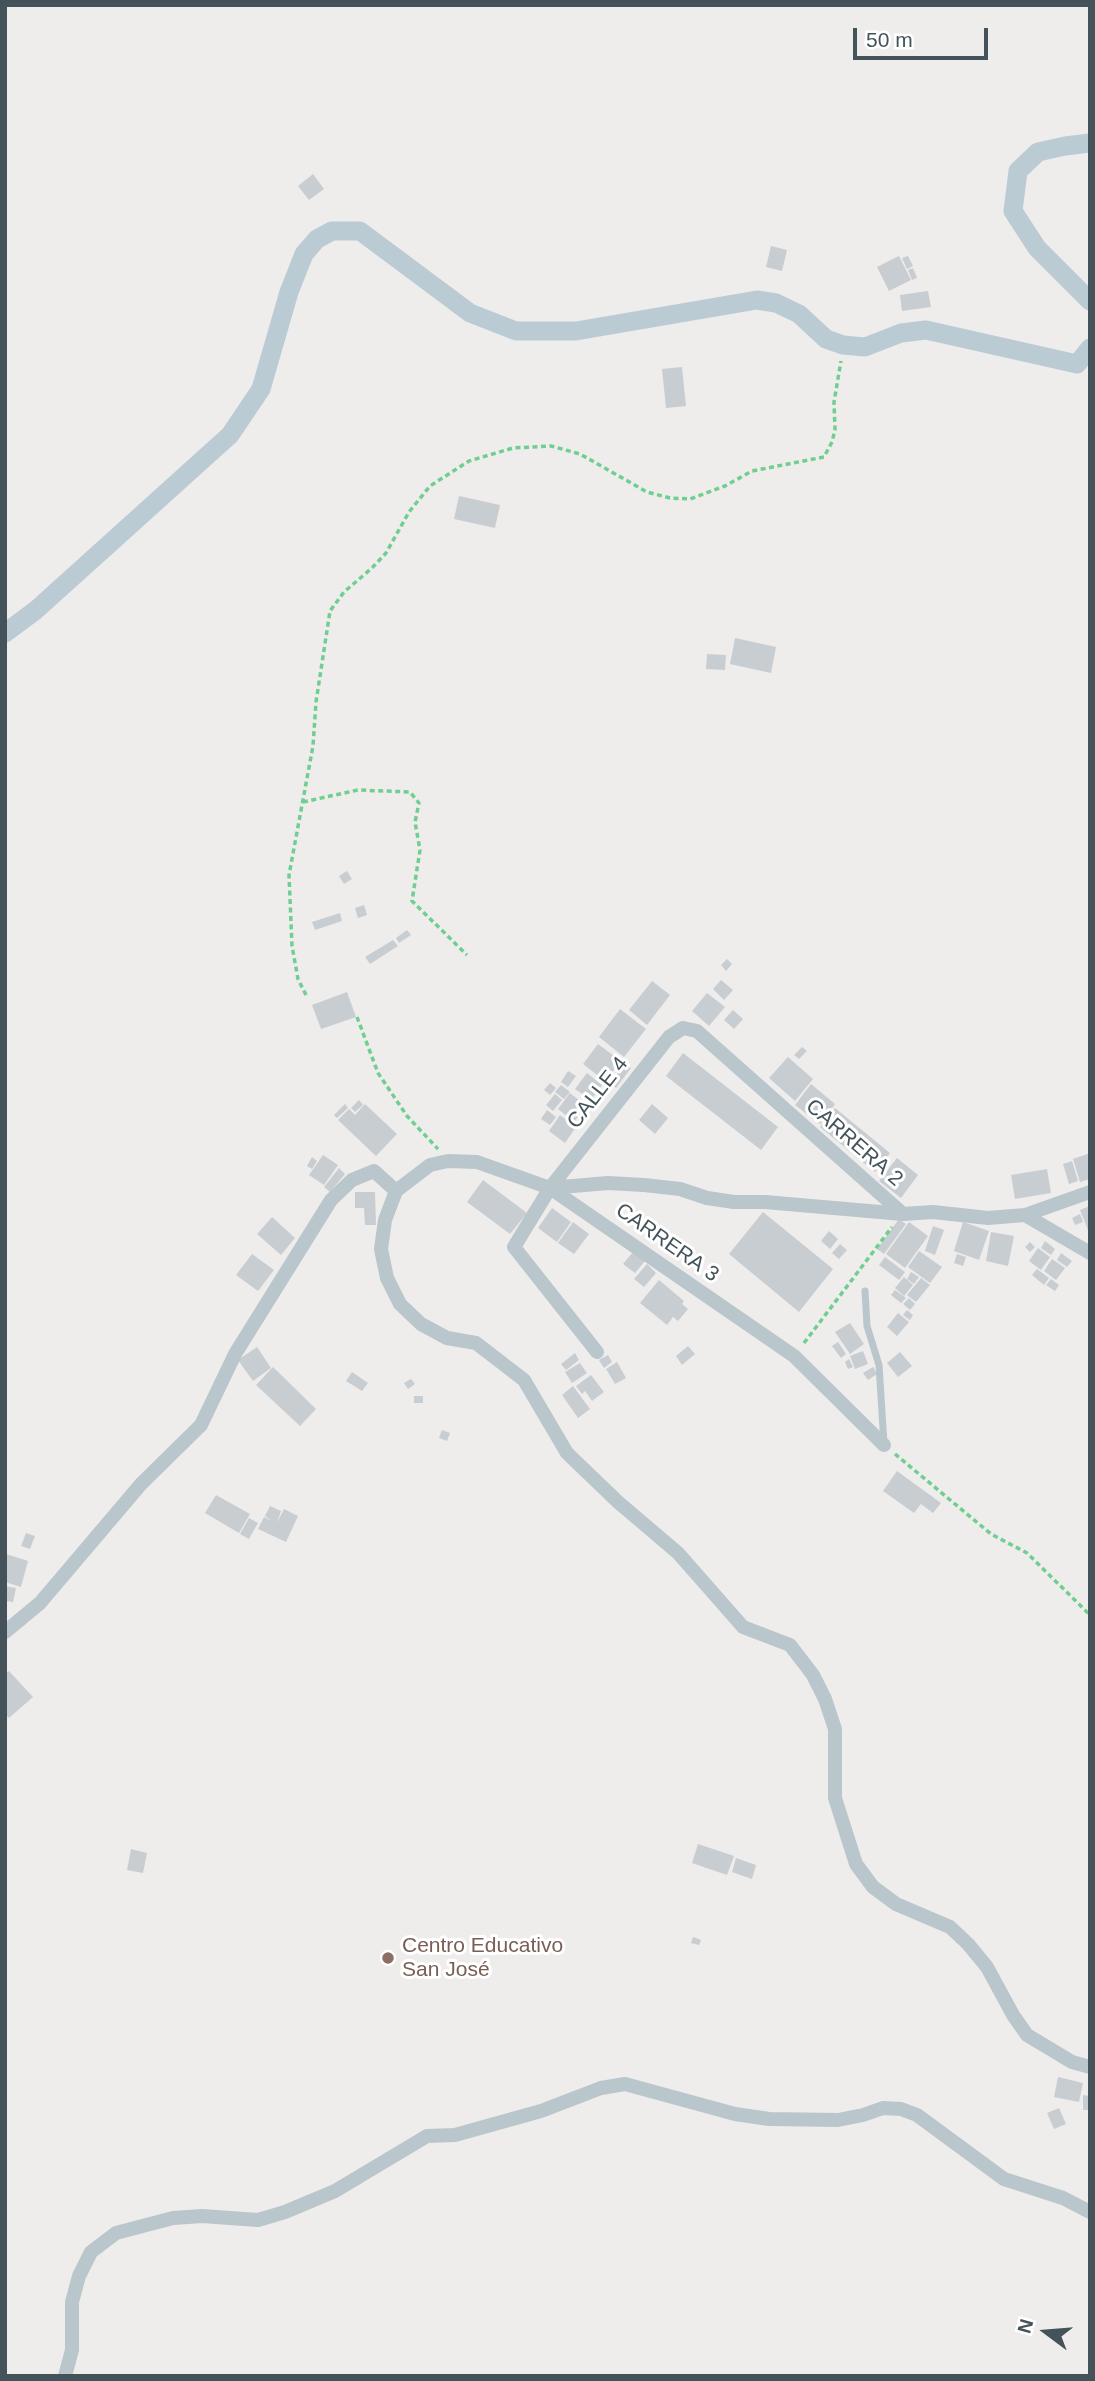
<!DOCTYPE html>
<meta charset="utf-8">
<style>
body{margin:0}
#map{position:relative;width:1095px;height:2381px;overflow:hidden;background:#efecec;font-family:Arial,sans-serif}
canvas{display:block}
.frame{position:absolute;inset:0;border:7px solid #44535a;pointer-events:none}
.north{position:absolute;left:1011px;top:2297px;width:70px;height:70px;-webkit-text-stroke:5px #fff;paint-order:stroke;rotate:286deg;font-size:19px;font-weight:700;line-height:28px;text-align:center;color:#44535a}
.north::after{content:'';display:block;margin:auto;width:24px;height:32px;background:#44535a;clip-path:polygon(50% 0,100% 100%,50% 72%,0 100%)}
.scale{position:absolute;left:853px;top:28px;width:135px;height:32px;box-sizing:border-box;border:4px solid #44535a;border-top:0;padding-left:9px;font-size:21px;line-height:24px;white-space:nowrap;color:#44535a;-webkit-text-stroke:5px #fff;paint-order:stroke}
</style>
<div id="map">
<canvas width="1095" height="2381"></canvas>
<div class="frame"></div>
<div class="north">N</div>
<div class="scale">50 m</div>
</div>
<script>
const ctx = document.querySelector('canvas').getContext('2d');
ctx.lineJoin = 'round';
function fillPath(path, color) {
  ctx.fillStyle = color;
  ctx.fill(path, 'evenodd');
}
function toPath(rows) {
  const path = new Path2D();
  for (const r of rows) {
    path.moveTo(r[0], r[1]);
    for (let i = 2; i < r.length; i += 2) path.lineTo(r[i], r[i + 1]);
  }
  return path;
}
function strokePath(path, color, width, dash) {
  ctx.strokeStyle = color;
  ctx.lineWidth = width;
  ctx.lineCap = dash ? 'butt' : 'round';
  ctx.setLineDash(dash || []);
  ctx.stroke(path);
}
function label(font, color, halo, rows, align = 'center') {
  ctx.font = font + ' Arial,sans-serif';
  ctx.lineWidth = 6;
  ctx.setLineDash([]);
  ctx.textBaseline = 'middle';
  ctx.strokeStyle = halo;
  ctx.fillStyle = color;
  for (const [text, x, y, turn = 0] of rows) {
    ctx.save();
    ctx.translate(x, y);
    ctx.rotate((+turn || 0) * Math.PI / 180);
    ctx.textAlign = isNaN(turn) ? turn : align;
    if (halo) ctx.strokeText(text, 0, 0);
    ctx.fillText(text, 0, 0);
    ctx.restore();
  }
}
fillPath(toPath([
 [313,174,324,189,309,200,298,186],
 [771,246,787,250,782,271,766,267],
 [899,256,911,280,889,291,877,267],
 [908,256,913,266,907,269,902,258],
 [913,268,917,278,912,280,908,270],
 [928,291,931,307,902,311,900,295],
 [682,367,686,406,666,408,662,369],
 [459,496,500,505,495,528,454,519],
 [735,638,776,647,771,673,730,664],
 [707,654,726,655,725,670,706,669],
 [347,871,352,879,344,884,339,876],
 [364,905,367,915,358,918,355,908],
 [340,913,342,921,315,930,312,922],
 [407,930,411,935,399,943,396,938],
 [393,940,398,946,370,964,365,957],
 [727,959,732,964,726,971,721,965],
 [721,980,733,990,724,1000,713,989],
 [652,981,670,995,647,1025,629,1010],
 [347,992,356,1017,321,1029,312,1005],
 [707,993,725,1007,709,1026,692,1011],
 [620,1009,646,1029,624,1057,599,1037],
 [733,1010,743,1019,734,1029,724,1020],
 [598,1044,621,1061,605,1081,583,1064],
 [802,1047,807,1051,799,1059,794,1055],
 [683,1053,778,1127,761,1150,666,1076],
 [788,1057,813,1079,795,1101,769,1078],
 [625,1063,631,1068,616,1088,610,1083],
 [568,1071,576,1076,568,1087,561,1082],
 [587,1073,602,1085,591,1100,575,1089],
 [550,1083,556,1088,550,1095,544,1090],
 [811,1084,835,1104,820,1124,795,1105],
 [561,1085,570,1092,564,1099,555,1092],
 [570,1093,586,1106,574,1122,558,1109],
 [555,1094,562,1100,553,1111,546,1105],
 [359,1100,363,1105,355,1112,351,1108],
 [345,1104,348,1108,337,1118,334,1115],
 [365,1104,397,1134,376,1156,338,1120,349,1109,355,1115],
 [652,1104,668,1118,655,1134,639,1120],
 [835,1108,890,1153,875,1172,820,1127],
 [547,1110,556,1117,550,1125,541,1119],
 [560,1115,576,1127,565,1143,549,1131],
 [1090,1153,1090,1179,1080,1182,1073,1159],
 [323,1155,338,1165,324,1185,309,1175],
 [312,1157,317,1161,312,1169,307,1166],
 [897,1158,918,1175,901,1198,879,1181],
 [1072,1161,1078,1181,1069,1184,1063,1164],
 [339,1168,345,1174,330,1192,324,1187],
 [1047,1169,1051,1193,1015,1199,1011,1175],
 [483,1180,527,1213,510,1234,467,1202],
 [355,1192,375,1192,376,1225,365,1225,364,1208,355,1208],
 [1090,1206,1090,1235,1080,1210],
 [552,1208,571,1222,557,1242,538,1228],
 [763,1212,833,1269,799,1312,729,1254],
 [1080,1214,1083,1222,1075,1225,1072,1218],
 [272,1217,295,1238,281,1255,257,1234],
 [899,1219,906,1224,884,1254,877,1249],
 [573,1222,589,1234,574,1254,558,1243],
 [909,1222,928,1236,905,1268,886,1254],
 [963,1222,989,1231,979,1260,954,1251],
 [933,1226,944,1230,935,1255,925,1251],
 [829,1231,838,1239,830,1249,821,1241],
 [991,1232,1014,1236,1008,1266,986,1261],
 [1045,1241,1055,1249,1051,1255,1041,1248],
 [1030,1242,1035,1247,1030,1252,1025,1247],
 [840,1244,847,1250,839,1259,832,1253],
 [1038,1248,1050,1257,1041,1270,1029,1261],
 [919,1251,942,1267,930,1283,908,1267],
 [633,1252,645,1261,635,1273,623,1264],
 [1061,1253,1072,1261,1067,1267,1057,1260],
 [252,1254,274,1270,258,1291,236,1275],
 [957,1254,966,1257,963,1266,954,1263],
 [885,1257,905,1272,899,1280,879,1265],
 [1052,1259,1065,1268,1056,1280,1044,1271],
 [647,1264,656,1273,644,1287,634,1279],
 [1037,1269,1049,1278,1044,1285,1032,1275],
 [911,1272,919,1277,914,1284,907,1279],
 [904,1277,913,1285,904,1296,895,1288],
 [921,1278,930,1285,916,1302,907,1295],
 [1051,1279,1059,1285,1055,1291,1046,1285],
 [659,1280,684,1301,682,1304,688,1309,678,1321,673,1317,667,1325,640,1303],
 [895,1290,906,1298,901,1303,891,1295],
 [909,1298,915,1304,910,1310,903,1304],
 [907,1310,913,1315,910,1320,903,1315],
 [898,1313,909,1322,897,1336,887,1327],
 [850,1323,864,1344,850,1354,835,1332],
 [838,1342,846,1354,841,1358,832,1346],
 [688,1346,695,1354,682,1365,676,1356],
 [257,1347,271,1368,253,1381,238,1360],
 [863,1351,868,1364,855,1369,850,1356],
 [900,1352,912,1366,898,1377,887,1363],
 [575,1353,579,1360,566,1370,561,1364],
 [608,1355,612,1362,604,1368,599,1360],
 [849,1359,853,1367,848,1369,845,1362],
 [617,1362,626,1378,615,1384,606,1369],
 [580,1363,587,1373,572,1383,565,1372],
 [273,1367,316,1409,300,1426,256,1385],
 [873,1367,877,1374,868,1380,863,1373],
 [352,1372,368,1383,362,1391,346,1381],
 [591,1375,604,1392,592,1401,585,1391,582,1394,576,1386],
 [411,1379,415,1384,408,1389,404,1383],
 [573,1386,590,1409,578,1418,562,1395],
 [414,1396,423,1396,423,1403,414,1403],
 [442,1430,450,1433,447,1441,439,1438],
 [897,1471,941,1503,933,1513,921,1504,914,1513,883,1491],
 [216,1495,250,1514,239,1533,205,1513],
 [270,1506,281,1511,277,1523,284,1509,298,1516,286,1542,258,1529,264,1517,272,1521,265,1516],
 [249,1518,258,1523,249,1539,240,1534],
 [26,1533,35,1536,30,1549,21,1546],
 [6,1554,28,1561,21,1587,5,1582],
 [5,1586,16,1588,13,1602,5,1601],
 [9,1671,33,1697,9,1718,5,1714,5,1674],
 [698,1844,734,1856,727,1875,692,1863],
 [131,1849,147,1853,143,1873,127,1870],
 [736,1858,756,1865,752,1879,732,1872],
 [693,1937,701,1940,699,1945,691,1943],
 [1058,2077,1083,2083,1079,2102,1054,2097],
 [1083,2095,1090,2096,1090,2110,1083,2110],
 [1059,2108,1066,2124,1054,2129,1047,2113]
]), '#c8cdd1');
strokePath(toPath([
 [303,802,358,790,410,792,419,803,415,822,420,850,412,901,467,955],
 [306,995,298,979,292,946,289,875,313,746,316,702,330,611,344,592,372,568,386,553,409,512,430,486,469,461,513,448,551,446,580,454,647,492,670,498,690,499,725,486,752,471,824,457,832,442,835,430,834,402,841,361],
 [357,1017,378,1073,407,1116,438,1149],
 [804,1343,892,1227],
 [895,1454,991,1534,1027,1553,1090,1615]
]), '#6ecf91', 3.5, [5, 3.5]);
strokePath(toPath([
 [865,1291,867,1326,879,1365,884,1444]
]), '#b9c6cc', 7);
strokePath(toPath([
 [550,1188,608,1183,644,1185,680,1189,707,1198,734,1202,765,1202,903,1214,933,1212,988,1218,1025,1215,1090,1192],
 [1025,1215,1090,1253],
 [597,1352,514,1247,550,1188,669,1037,683,1028,697,1031,903,1214],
 [884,1445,794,1356,550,1188,477,1162,448,1161,430,1165,396,1191,385,1220,381,1249,387,1278,400,1304,421,1324,447,1338,476,1343,524,1380,567,1453,618,1502,678,1553,743,1627,790,1645,813,1675,825,1699,835,1729,835,1798,856,1864,873,1887,896,1904,950,1927,968,1944,987,1967,1013,2015,1027,2035,1072,2062,1090,2067],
 [5,1632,40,1603,141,1484,201,1425,235,1354,331,1200,352,1180,374,1171,396,1191],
 [65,2376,72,2350,72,2302,79,2276,91,2252,116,2233,173,2218,202,2216,258,2220,285,2212,335,2191,427,2136,455,2135,541,2111,601,2088,625,2084,735,2114,769,2119,838,2120,863,2115,883,2108,901,2109,917,2115,1004,2179,1063,2198,1090,2212]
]), '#b9c6cc', 14);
strokePath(toPath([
 [1090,143,1065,146,1038,152,1018,171,1013,211,1037,248,1090,301],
 [5,633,36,610,230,435,261,389,289,292,304,254,317,239,332,231,360,231,470,313,516,331,576,331,757,300,776,303,799,314,826,339,843,345,865,347,901,333,926,330,1077,364,1090,348]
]), '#bbcbd4', 19);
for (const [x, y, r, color] of [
 [388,1958,7,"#8d6e63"]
]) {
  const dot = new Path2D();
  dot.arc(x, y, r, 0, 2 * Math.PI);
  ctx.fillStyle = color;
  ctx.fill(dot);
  strokePath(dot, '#fff', 2.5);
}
label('21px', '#44535a', '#fff', [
 ["CALLE 4",598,1093,-52],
 ["CARRERA 2",854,1143,41],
 ["CARRERA 3",667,1243,35]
]);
label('21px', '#785e54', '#fff', [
 ["Centro Educativo",402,1946],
 ["San José",402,1970]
], 'left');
</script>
